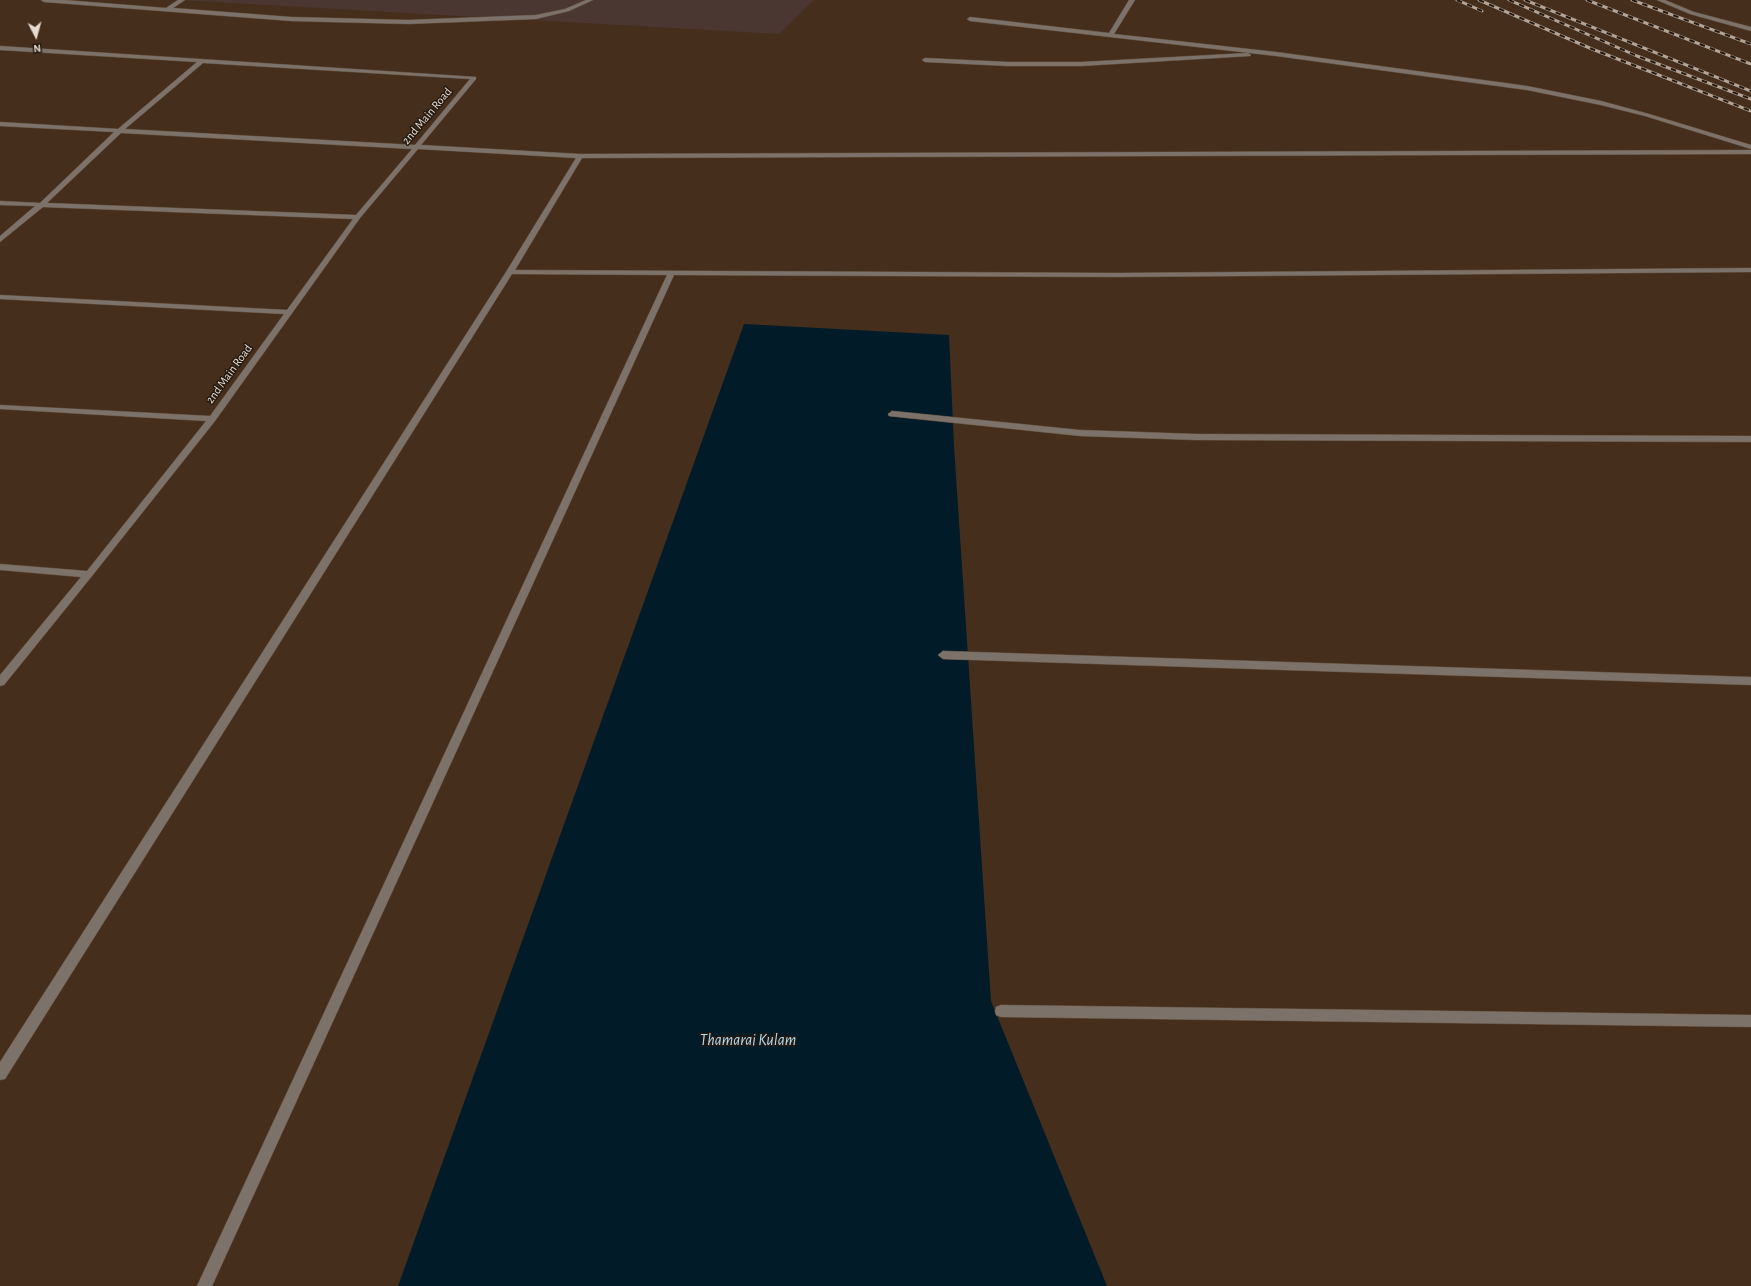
<!DOCTYPE html>
<style>
body{margin:0}
#map{position:relative;width:1751px;height:1286px;overflow:hidden;background:#452f1c;font-family:"Alegreya Sans",sans-serif}
canvas{display:block}
.north{position:absolute;left:16px;top:16px;width:40px;height:40px;-webkit-text-stroke:3px #241a12;paint-order:stroke;rotate:174deg;font-size:11px;font-weight:700;line-height:16px;text-align:center;color:#e8dace}
.north::after{content:'';display:block;margin:auto;width:14px;height:18px;background:#e8dace;clip-path:polygon(50% 0,100% 100%,50% 72%,0 100%)}
</style>
<div id="map">
<canvas width="1751" height="1286"></canvas>
<div class="north">N</div>
</div>
<script>
const ctx = document.querySelector('canvas').getContext('2d');
ctx.lineJoin = 'round';
function fillPath(path, color) {
  ctx.fillStyle = color;
  ctx.fill(path, 'evenodd');
}
function toPath(rows) {
  const path = new Path2D();
  for (const r of rows) {
    path.moveTo(r[0], r[1]);
    for (let i = 2; i < r.length; i += 2) path.lineTo(r[i], r[i + 1]);
  }
  return path;
}
function strokePath(path, color, width, dash) {
  ctx.strokeStyle = color;
  ctx.lineWidth = width;
  ctx.lineCap = dash ? 'butt' : 'round';
  ctx.setLineDash(dash || []);
  ctx.stroke(path);
}
function label(font, color, halo, rows, align = 'center') {
  ctx.font = font + ' "Alegreya Sans",sans-serif';
  ctx.lineWidth = 3;
  ctx.setLineDash([]);
  ctx.textBaseline = 'middle';
  ctx.strokeStyle = halo;
  ctx.fillStyle = color;
  for (const [text, x, y, turn = 0] of rows) {
    ctx.save();
    ctx.translate(x, y);
    ctx.rotate((+turn || 0) * Math.PI / 180);
    ctx.textAlign = isNaN(turn) ? turn : align;
    if (halo) ctx.strokeText(text, 0, 0);
    ctx.fillText(text, 0, 0);
    ctx.restore();
  }
}
fillPath(toPath([
 [178,0,814,0,779,34]
]), '#4a3731');
fillPath(toPath([
 [744,324,949,335,954,446,991,1001,1107,1286,398,1286]
]), '#011c28');
const minor = toPath([
 [41,0,64,0,166,8,178,0,185,0,173,8,291,17,408,20,536,15,565,9,586,0,593,0,569,11,536,19,408,24,291,21,44,2,41,0],
 [1129,0,1135,0,1114,34,1276,52,1527,86,1601,101,1649,114,1751,145,1751,149,1645,116,1601,105,1527,90,1276,56,970,21,967,19,970,17,1109,33,1129,0],
 [1657,0,1665,0,1694,12,1751,27,1751,31,1690,14,1657,0],
 [0,46,476,77,476,79,421,145,580,154,1751,150,1751,154,582,158,515,270,1115,273,1751,268,1751,272,1115,277,674,275,212,1286,197,1286,667,275,512,274,5,1079,0,1080,0,1062,506,272,576,158,418,149,360,218,215,421,92,576,4,685,0,686,0,675,81,577,0,570,0,564,87,571,206,421,0,409,0,405,210,416,284,314,0,299,0,295,287,310,353,219,43,207,0,242,0,236,35,206,0,205,0,201,40,203,114,132,0,126,0,122,118,129,197,62,0,50,0,46],
 [203,63,470,79,415,145,125,129,203,63],
 [121,133,412,149,356,215,47,203,121,133],
 [1248,53,1251,55,1250,56,1081,66,1008,66,925,62,922,60,925,58,1008,62,1081,62,1248,53],
 [892,411,1080,430,1196,434,1751,436,1751,442,1196,440,1080,436,889,416,888,414,892,411],
 [943,651,1751,677,1751,685,943,659,938,655,943,651],
 [1001,1005,1751,1015,1751,1027,1001,1017,996,1015,995,1011,996,1007,1001,1005]
]);
strokePath(minor, '#624e3c', 1);
fillPath(minor, '#7d7269');
const rail = toPath([
 [1457,0,1482,11],
 [1479,0,1592,49,1751,111],
 [1509,0,1637,56,1751,99],
 [1525,0,1751,91],
 [1587,0,1751,64],
 [1632,0,1751,44]
]);
strokePath(rail, '#b4a495', 3);
strokePath(rail, '#241a12', 2, [5.5]);
label('12px', '#e8dace', '#241a12', [
 ["2nd Main Road",427,116,-50],
 ["2nd Main Road",229,374,-54]
]);
label('italic 16px', '#b3ddf2', '#241a12', [
 ["Thamarai Kulam",748,1040]
]);
</script>
